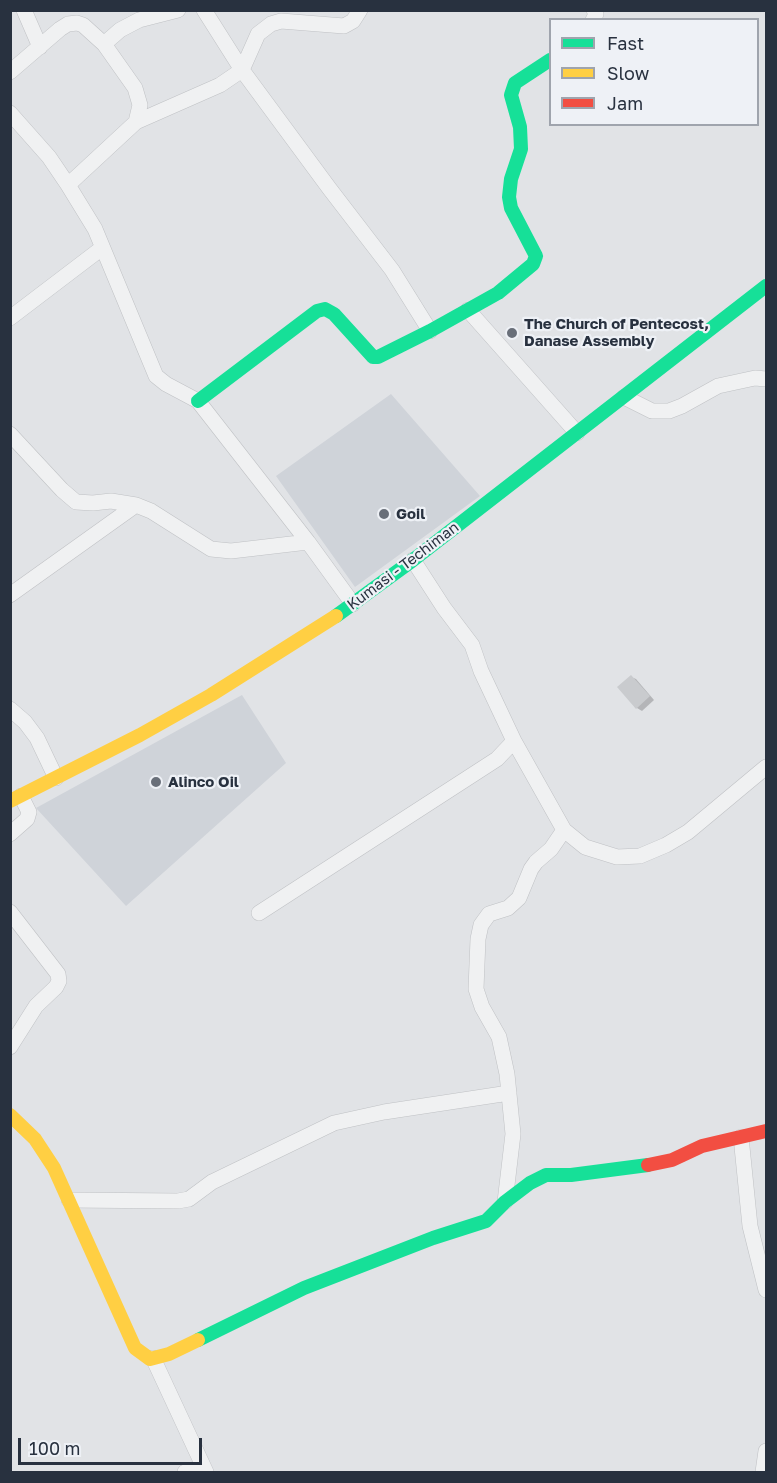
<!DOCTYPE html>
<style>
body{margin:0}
#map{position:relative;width:777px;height:1483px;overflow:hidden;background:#e1e3e6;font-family:"Golos Text",sans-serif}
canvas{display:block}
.frame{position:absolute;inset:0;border:12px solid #28313f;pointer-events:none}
.legend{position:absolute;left:549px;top:18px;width:210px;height:108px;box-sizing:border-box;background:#eef1f6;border:2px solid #9fa4ad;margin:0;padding:8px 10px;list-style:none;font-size:18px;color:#28313f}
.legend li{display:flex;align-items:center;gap:12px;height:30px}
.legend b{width:30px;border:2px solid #9fa4ad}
.scale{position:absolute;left:18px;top:1438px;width:184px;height:27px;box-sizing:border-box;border:3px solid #28313f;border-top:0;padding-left:8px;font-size:18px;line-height:21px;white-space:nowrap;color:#28313f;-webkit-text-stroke:4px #eef1f6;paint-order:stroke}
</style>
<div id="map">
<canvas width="777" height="1483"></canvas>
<div class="frame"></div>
<ul class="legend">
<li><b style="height:8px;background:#16e098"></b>Fast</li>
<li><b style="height:8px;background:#ffcf43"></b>Slow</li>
<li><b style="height:8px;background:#f24e42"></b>Jam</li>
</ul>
<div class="scale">100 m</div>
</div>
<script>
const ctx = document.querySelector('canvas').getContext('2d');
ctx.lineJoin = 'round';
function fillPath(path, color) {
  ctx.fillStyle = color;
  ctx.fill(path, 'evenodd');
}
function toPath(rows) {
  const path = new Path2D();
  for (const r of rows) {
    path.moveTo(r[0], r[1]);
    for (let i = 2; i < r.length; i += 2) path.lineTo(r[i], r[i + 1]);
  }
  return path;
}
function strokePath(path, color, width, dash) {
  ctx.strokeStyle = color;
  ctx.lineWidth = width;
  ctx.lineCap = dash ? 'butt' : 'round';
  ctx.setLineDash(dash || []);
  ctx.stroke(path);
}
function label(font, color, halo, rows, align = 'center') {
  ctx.font = font + ' "Golos Text",sans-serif';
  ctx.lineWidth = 4.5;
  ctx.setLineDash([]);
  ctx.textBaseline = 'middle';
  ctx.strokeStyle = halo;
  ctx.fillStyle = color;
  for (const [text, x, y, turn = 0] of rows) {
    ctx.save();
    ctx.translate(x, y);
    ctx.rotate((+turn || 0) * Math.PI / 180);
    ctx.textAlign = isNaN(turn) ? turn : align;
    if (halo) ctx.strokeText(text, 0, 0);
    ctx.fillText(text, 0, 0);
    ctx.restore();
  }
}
fillPath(toPath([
 [391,394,480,496,355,587,276,476],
 [242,695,286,763,126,906,36,808]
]), '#cfd3d9');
fillPath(toPath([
 [631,677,636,679,654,700,642,711,637,708]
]), '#0003');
fillPath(toPath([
 [631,675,650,696,636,709,617,687]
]), '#c9cbce');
const street = toPath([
 [24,10,40,47],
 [204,10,242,70,329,188,392,270,430,331],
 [593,20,596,14,594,10],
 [104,44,120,30,139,20,178,10],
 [10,72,60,29,68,24,77,23,83,25,104,44,135,88,140,105,136,122],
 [10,113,49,157,68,185,95,229,156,376,166,384,198,401,308,542,353,604],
 [68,185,136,122,220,85,242,70,258,34,271,24,281,21,344,26,353,21,360,10],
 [468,310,577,433],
 [10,318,102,248],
 [624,397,652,411,669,411,682,406,718,386,755,378,766,379],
 [10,434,62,490,76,502,93,503,111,501,136,505,151,511,211,549,231,551,308,542],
 [413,560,444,608,472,645,481,671,514,741,564,830,585,847,617,857,640,856,666,845,688,832,766,767],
 [10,595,136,505],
 [10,709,25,722,37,738,56,778],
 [10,834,27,819,29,812,21,796],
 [10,912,58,974,59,981,56,987,36,1006,10,1047],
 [259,913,497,759,514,741],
 [741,1137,750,1226,766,1290],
 [69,1200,178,1201,189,1199,212,1182,334,1123,384,1112,509,1093],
 [505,1202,513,1134,507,1074,499,1037,482,1007,476,989,478,939,481,925,489,914,508,908,519,898,531,869,536,862,551,849,564,830],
 [153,1358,206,1472],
 [185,1472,203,1467],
 [763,1472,766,1451]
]);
strokePath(street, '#bfc1c4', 16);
strokePath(street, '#f0f1f2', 15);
strokePath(toPath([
 [198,401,317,311,325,309,334,314,373,357,378,357,430,331,498,293,533,264,536,256,511,208,509,197,511,179,521,149,520,127,511,95,515,83,550,60],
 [336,616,413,560,766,286],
 [198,1340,304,1288,433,1238,486,1221,505,1202,530,1183,546,1175,571,1175,648,1165]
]), '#16e098', 14);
strokePath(toPath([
 [10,801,140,735,211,695,336,616],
 [10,1115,35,1139,54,1168,135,1348,150,1359,169,1354,198,1340]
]), '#ffcf43', 14);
strokePath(toPath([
 [648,1165,672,1160,702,1146,766,1131]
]), '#f24e42', 14);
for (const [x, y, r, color] of [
 [512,333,6,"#696f79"],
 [384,514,6,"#696f79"],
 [156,782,6,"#696f79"]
]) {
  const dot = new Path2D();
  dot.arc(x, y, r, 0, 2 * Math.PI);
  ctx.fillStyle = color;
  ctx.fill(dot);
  strokePath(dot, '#eef1f6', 2);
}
label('bold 15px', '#28313f', '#eef1f6', [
 ["The Church of Pentecost,",524,324],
 ["Danase Assembly",524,341],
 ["Goil",396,514],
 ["Alinco Oil",168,782]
], 'left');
label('15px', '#28313f', '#eef1f6', [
 ["Kumasi - Techiman",403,566,-37]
]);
</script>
